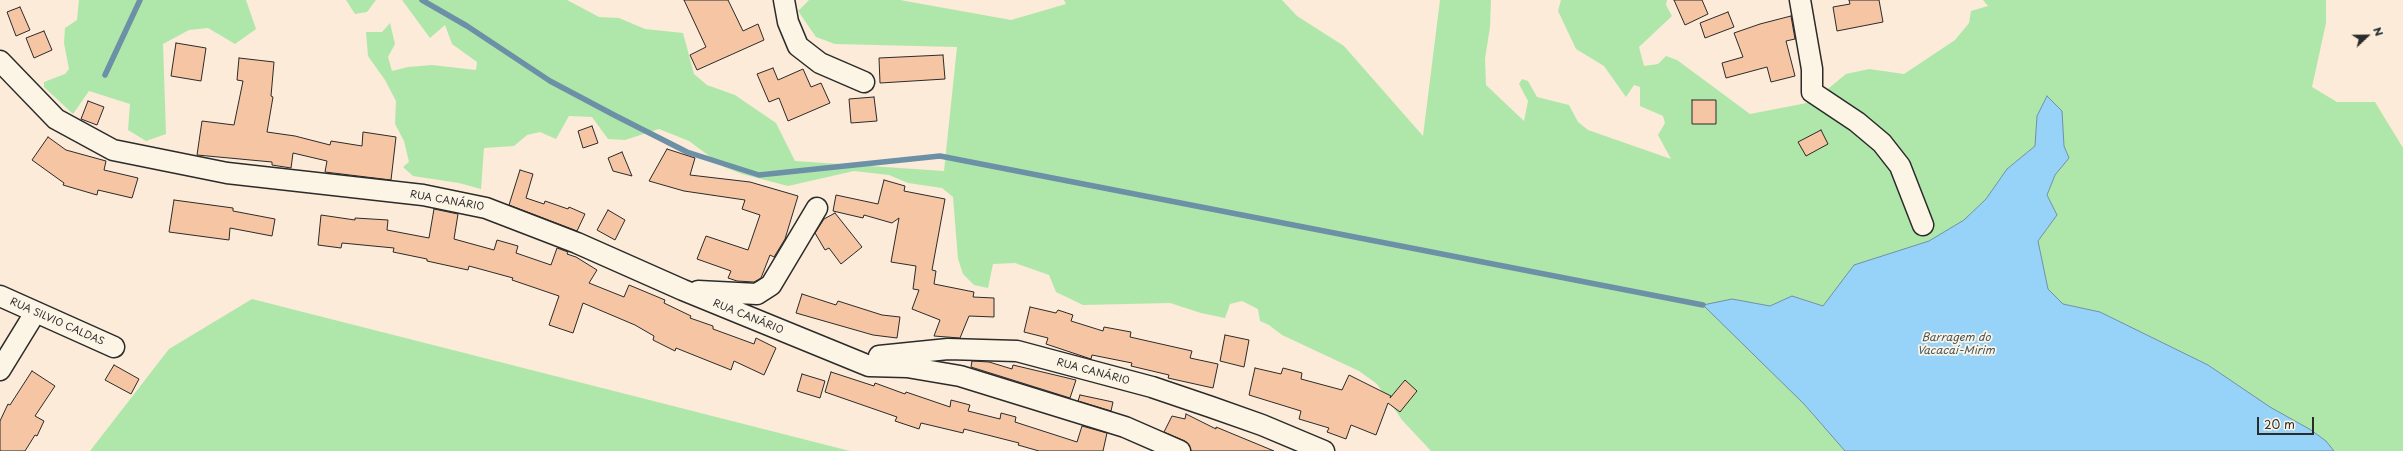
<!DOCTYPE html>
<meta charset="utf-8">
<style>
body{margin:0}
#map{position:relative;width:2403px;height:451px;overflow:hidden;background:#fbebd8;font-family:"Playpen Sans",sans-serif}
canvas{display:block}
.north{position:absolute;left:2347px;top:16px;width:40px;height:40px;-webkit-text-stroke:3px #fcf5e5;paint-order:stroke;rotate:68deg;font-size:11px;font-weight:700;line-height:16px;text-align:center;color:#2b2b2b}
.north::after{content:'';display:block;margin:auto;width:14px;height:18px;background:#2b2b2b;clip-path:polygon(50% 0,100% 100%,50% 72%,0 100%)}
.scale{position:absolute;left:2257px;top:417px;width:57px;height:18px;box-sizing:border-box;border:2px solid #2b2b2b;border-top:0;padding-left:5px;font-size:12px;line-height:14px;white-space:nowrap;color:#2b2b2b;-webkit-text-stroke:3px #fcf5e5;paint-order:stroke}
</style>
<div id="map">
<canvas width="2403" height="451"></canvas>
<div class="north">N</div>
<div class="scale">20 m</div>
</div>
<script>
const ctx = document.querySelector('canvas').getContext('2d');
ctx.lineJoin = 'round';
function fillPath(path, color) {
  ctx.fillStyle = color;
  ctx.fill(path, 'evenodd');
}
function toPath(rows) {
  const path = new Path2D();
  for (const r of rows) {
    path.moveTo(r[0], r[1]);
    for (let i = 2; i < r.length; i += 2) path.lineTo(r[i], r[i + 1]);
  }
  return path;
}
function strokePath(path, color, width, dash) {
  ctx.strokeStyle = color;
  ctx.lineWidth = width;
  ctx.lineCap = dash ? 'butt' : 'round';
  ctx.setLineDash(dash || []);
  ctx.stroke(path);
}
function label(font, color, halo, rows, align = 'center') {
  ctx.font = font + ' "Playpen Sans",sans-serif';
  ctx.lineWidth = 3.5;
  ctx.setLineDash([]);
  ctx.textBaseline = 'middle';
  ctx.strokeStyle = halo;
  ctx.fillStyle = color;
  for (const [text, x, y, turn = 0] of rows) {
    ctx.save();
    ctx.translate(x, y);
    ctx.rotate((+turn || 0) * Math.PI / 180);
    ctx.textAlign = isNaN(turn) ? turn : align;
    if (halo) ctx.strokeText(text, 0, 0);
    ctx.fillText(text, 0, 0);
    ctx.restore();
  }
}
fillPath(toPath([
 [79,0,246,0,256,29,235,44,208,28,189,30,163,44,166,134,146,141,128,130,130,104,89,91,73,114,44,87,44,82,65,74,69,69,64,43,65,28,77,20],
 [346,0,376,0,367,12,355,14],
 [402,0,567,0,599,17,619,18,645,29,683,33,694,74,707,85,735,95,776,123,795,161,944,171,957,47,835,44,816,37,798,11,809,0,900,0,1011,20,1066,4,1064,0,1282,0,1297,16,1344,46,1423,136,1440,0,1491,0,1490,27,1485,59,1486,85,1524,121,1528,101,1519,84,1522,79,1528,81,1537,97,1569,105,1578,122,1588,130,1671,159,1658,135,1665,123,1663,116,1640,106,1640,87,1634,85,1626,97,1604,66,1576,49,1558,11,1561,0,1667,0,1666,5,1672,16,1639,47,1644,66,1658,64,1666,56,1677,60,1750,114,1812,102,1846,74,1869,69,1904,74,1955,40,1969,23,1971,11,1988,6,1983,0,2326,0,2326,23,2312,87,2337,102,2375,102,2403,148,2403,451,2334,451,2326,441,2311,430,2270,407,2208,365,2100,312,2063,304,2048,289,2038,241,2057,215,2047,195,2055,175,2069,158,2064,146,2062,111,2047,96,2037,116,2035,146,2007,169,1986,199,1964,220,1929,241,1855,265,1823,306,1792,296,1770,306,1732,299,1804,404,1845,451,1431,451,1402,420,1377,384,1359,371,1282,335,1269,325,1260,321,1258,309,1242,301,1230,304,1225,318,1201,313,1170,303,1083,305,1056,292,1049,275,1015,263,993,264,988,288,974,285,963,274,958,259,953,197,942,188,908,183,889,175,854,171,788,186,742,174,724,167,689,141,659,129,625,140,608,139,592,117,569,116,556,139,540,132,527,135,514,146,484,148,481,189,459,183,413,176,403,167,409,162,404,141,395,124,396,101,385,80,368,56,366,32,382,32,390,23,395,44,388,57,392,71,408,67,432,65,476,70,477,62,452,44,445,25,430,38],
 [252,299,850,451,90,451,169,349]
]), '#afe7ab');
const water = toPath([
 [2047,96,2062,111,2064,146,2069,158,2055,175,2047,195,2057,215,2038,241,2048,289,2063,304,2100,312,2208,365,2270,407,2311,430,2326,441,2334,451,1845,451,1804,404,1703,305,1732,299,1770,306,1792,296,1823,306,1854,265,1929,241,1964,220,1986,199,2007,169,2035,146,2037,116,2047,96]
]);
fillPath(water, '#97d3f8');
strokePath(water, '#6c90a6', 1);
strokePath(toPath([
 [422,0,467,26,550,81,616,116,687,152,759,175,940,156,1703,305],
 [105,75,140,0]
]), '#6c90a6', 5.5);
const building = toPath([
 [684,0,728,0,743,31,758,24,764,40,697,70,690,55,706,47,684,0],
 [1674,0,1702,0,1708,14,1685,25,1674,0],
 [1849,0,1879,0,1883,22,1837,31,1833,7,1850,4,1849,0],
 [20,7,30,30,16,36,7,12,20,7],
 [1728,12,1734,27,1705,38,1700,23,1728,12],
 [1791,16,1795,39,1786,41,1795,76,1771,82,1767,67,1726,78,1722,63,1743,57,1734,33,1760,24,1791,16],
 [44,31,52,50,34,58,26,38,44,31],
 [176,43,206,48,201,81,171,76,176,43],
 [943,55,945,79,880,83,879,58,943,55],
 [239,58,274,62,271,96,273,97,267,132,295,136,330,145,331,141,362,146,363,132,396,137,391,180,325,172,327,161,293,153,291,168,272,165,272,162,197,155,202,121,234,125,243,81,237,80,239,58],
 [773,68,778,80,803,69,811,87,821,83,830,103,788,121,779,98,769,102,757,74,773,68],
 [874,97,877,121,851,123,849,99,874,97],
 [1692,100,1716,100,1716,124,1692,124,1692,100],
 [88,101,104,107,97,125,81,119,88,101],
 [592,126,598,143,583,148,578,131,592,126],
 [1821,130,1828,144,1806,156,1798,142,1821,130],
 [48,137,66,150,106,161,104,170,138,178,132,198,98,190,97,195,63,185,64,183,32,160,48,137],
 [667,149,695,158,690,175,750,182,798,196,785,239,774,257,770,255,761,278,754,282,737,281,728,278,731,271,697,259,706,236,748,250,760,215,742,209,745,200,684,191,649,181,667,149],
 [622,152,632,176,613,171,608,158,622,152],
 [520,170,533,174,526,198,544,204,545,201,568,209,569,207,585,214,577,231,509,205,520,170],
 [884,180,905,186,904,191,945,199,932,270,936,271,934,284,974,292,973,297,994,298,994,317,969,316,960,338,934,336,940,320,912,309,919,290,913,289,916,266,891,262,899,218,892,223,864,215,863,218,833,211,836,195,878,204,884,180],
 [174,200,233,208,233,211,275,219,272,236,230,228,229,240,169,232,174,200],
 [434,209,458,214,454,239,494,250,497,240,518,246,516,253,551,265,557,248,568,252,567,254,576,257,597,270,589,283,624,297,629,285,665,300,664,303,691,316,690,318,713,326,713,329,754,344,756,338,776,348,764,375,734,361,731,370,676,348,675,351,653,340,654,336,635,325,583,303,573,333,549,325,559,296,512,280,513,278,469,266,468,270,427,261,427,259,393,252,394,248,342,243,341,248,318,245,321,215,355,220,355,218,388,220,387,230,429,238,434,209],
 [608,210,625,220,615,240,597,230,608,210],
 [835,213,862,247,841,264,829,248,825,250,815,233,824,219,835,213],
 [802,294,836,305,838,301,882,315,900,317,897,338,873,335,796,313,802,294],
 [1030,307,1056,313,1058,310,1073,315,1071,321,1103,331,1104,327,1131,332,1130,337,1192,351,1190,358,1218,364,1213,388,1168,378,1169,375,1131,366,1132,363,1092,355,1091,359,1046,344,1048,338,1024,332,1030,307],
 [1225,335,1249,340,1244,367,1220,361,1225,335],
 [972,361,989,362,1012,369,1013,365,1076,380,1070,398,971,367,972,361],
 [114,365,139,379,131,394,105,380,114,365],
 [1255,368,1281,374,1283,368,1302,373,1301,379,1342,390,1349,375,1391,396,1390,398,1405,380,1417,391,1400,412,1388,403,1376,435,1351,425,1346,439,1327,432,1329,428,1299,419,1301,411,1249,395,1255,368],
 [32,371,55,386,35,416,44,421,37,436,35,435,25,451,0,451,0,421,8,404,10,405,32,371],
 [831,372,874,386,875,383,905,394,906,392,950,407,951,400,970,405,968,411,1000,419,1001,413,1016,417,1015,422,1077,442,1082,426,1107,433,1103,451,1039,451,1018,445,1019,443,964,429,963,433,921,423,919,429,895,421,897,417,825,392,831,372],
 [802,374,825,381,820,398,797,391,802,374],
 [1080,395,1113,402,1111,411,1078,401,1080,395],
 [1186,414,1216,429,1216,427,1274,451,1191,451,1189,445,1185,441,1164,432,1172,416,1185,419,1186,414]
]);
fillPath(building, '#f5c5a4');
strokePath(building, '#2b2b2b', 1);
const minor = toPath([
 [784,0,788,22,798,46,820,63,864,82],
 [1800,0,1812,69,1812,92,1857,122,1882,143,1900,166,1923,225],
 [0,61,56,119,113,150,227,173,423,195,486,208,577,243,683,290,869,366,907,367,960,376,1125,427,1180,451],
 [698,291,757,294,771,285,817,208],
 [0,296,114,347],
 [879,356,948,349,1017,351,1152,387,1211,407,1262,425,1324,451],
 [0,370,35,313]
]);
strokePath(minor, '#2b2b2b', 23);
strokePath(minor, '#fcf5e5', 20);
label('10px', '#2b2b2b', '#fcf5e5', [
 ["RUA CANÁRIO",447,201,10],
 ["RUA CANÁRIO",748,317,22],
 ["RUA SILVIO CALDAS",57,322,24],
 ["RUA CANÁRIO",1093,372,15]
]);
label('italic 11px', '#46555e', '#fcf5e5', [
 ["Barragem do",1956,338],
 ["Vacacaí-Mirim",1956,351]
]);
</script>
